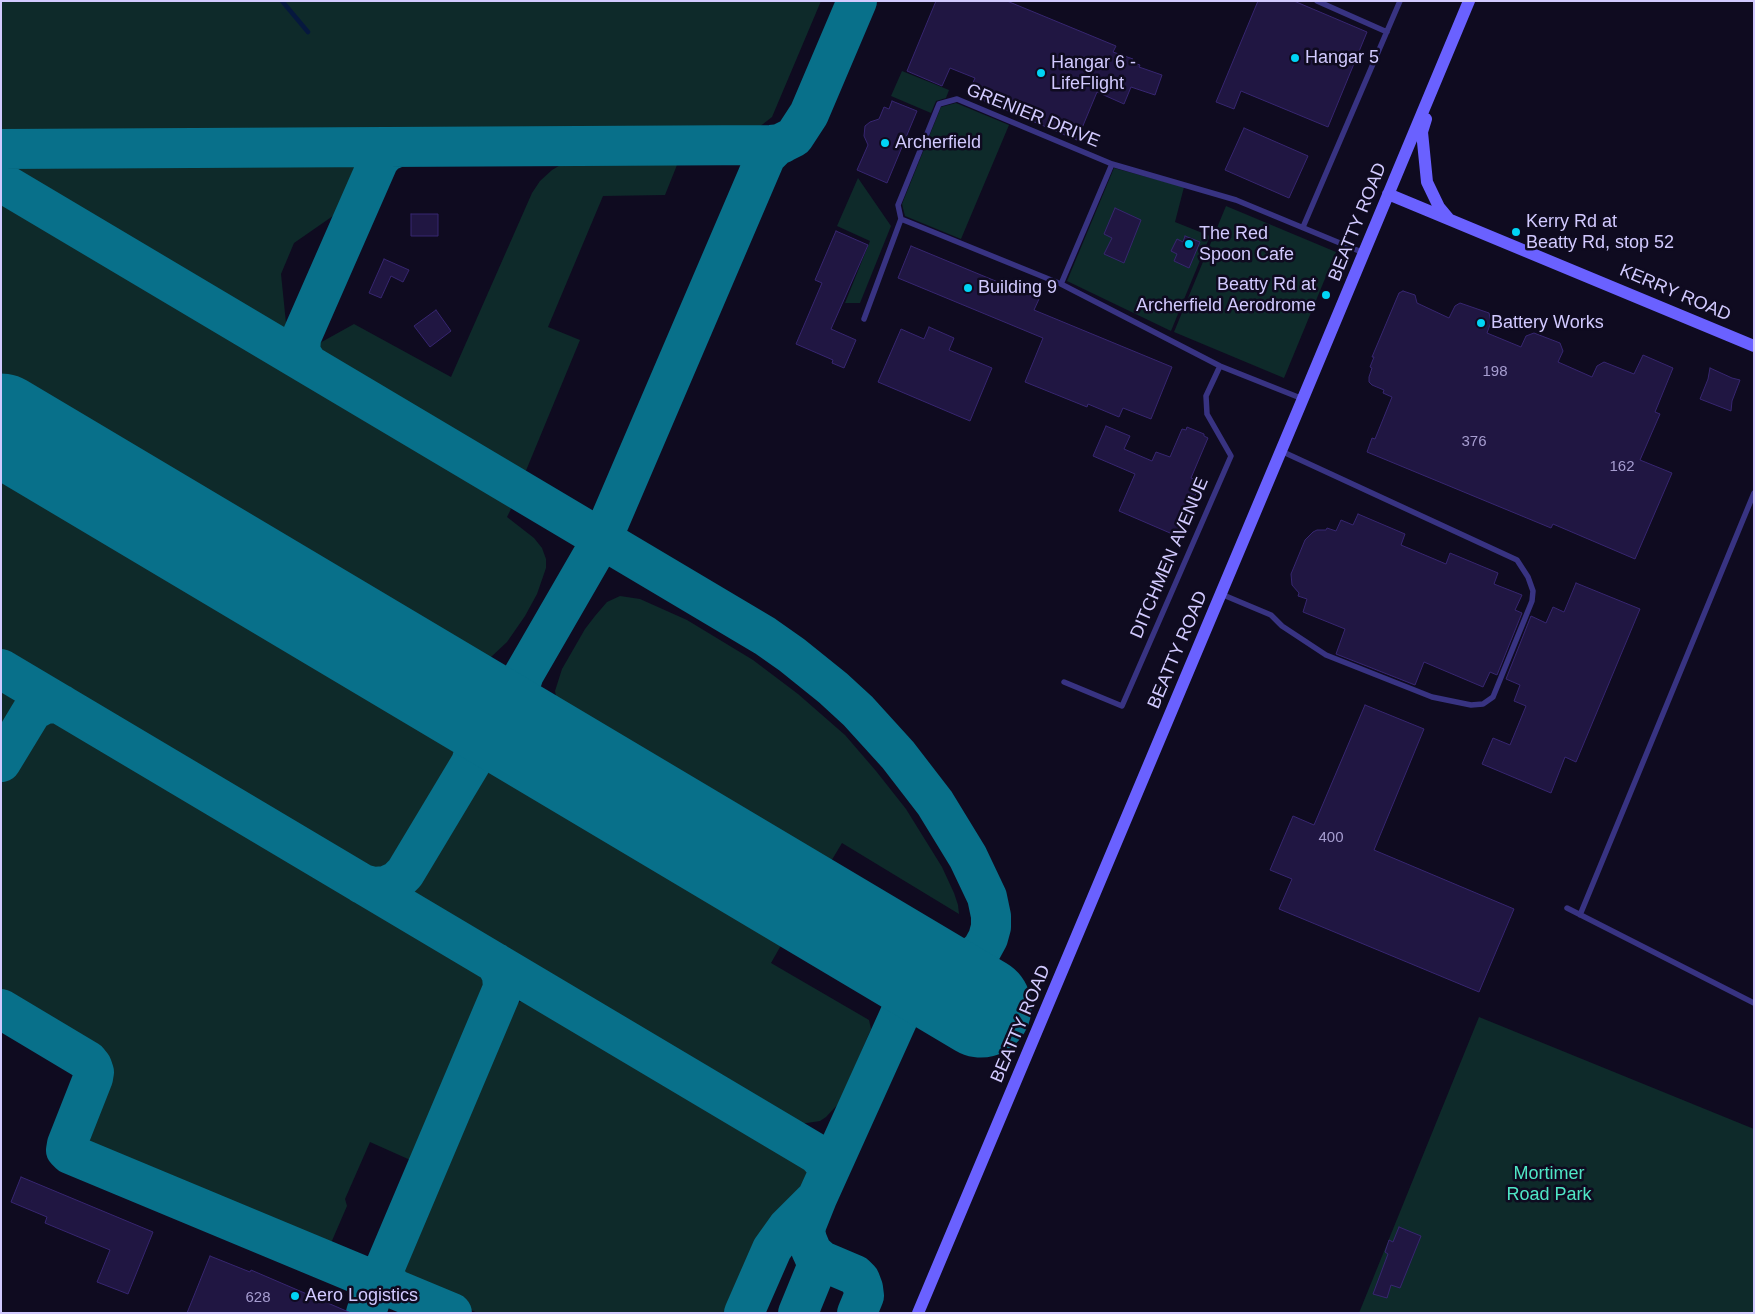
<!DOCTYPE html>
<style>
body{margin:0}
#map{position:relative;width:1755px;height:1314px;overflow:hidden;background:#0f0b20;font-family:Helvetica,sans-serif}
canvas{display:block}
.frame{position:absolute;inset:0;border:2px solid #d2caff;pointer-events:none}
</style>
<div id="map">
<canvas width="1755" height="1314"></canvas>
<div class="frame"></div>
</div>
<script>
const ctx = document.querySelector('canvas').getContext('2d');
ctx.lineJoin = 'round';
function fillPath(path, color) {
  ctx.fillStyle = color;
  ctx.fill(path, 'evenodd');
}
function toPath(rows) {
  const path = new Path2D();
  for (const r of rows) {
    path.moveTo(r[0], r[1]);
    for (let i = 2; i < r.length; i += 2) path.lineTo(r[i], r[i + 1]);
  }
  return path;
}
function strokePath(path, color, width, dash) {
  ctx.strokeStyle = color;
  ctx.lineWidth = width;
  ctx.lineCap = dash ? 'butt' : 'round';
  ctx.setLineDash(dash || []);
  ctx.stroke(path);
}
function label(font, color, halo, rows, align = 'center') {
  ctx.font = font + ' Helvetica,sans-serif';
  ctx.lineWidth = 5;
  ctx.setLineDash([]);
  ctx.textBaseline = 'middle';
  ctx.strokeStyle = halo;
  ctx.fillStyle = color;
  for (const [text, x, y, turn = 0] of rows) {
    ctx.save();
    ctx.translate(x, y);
    ctx.rotate((+turn || 0) * Math.PI / 180);
    ctx.textAlign = isNaN(turn) ? turn : align;
    if (halo) ctx.strokeText(text, 0, 0);
    ctx.fillText(text, 0, 0);
    ctx.restore();
  }
}
fillPath(toPath([
 [1,1,821,1,772,117,754,131,7,133,1,132],
 [902,71,949,90,946,98,936,101,931,113,891,96],
 [956,103,1009,125,961,239,905,216,902,204,941,107],
 [569,160,679,160,665,195,603,196,548,327,580,340,525,473,517,473,317,354,316,349,318,344,354,324,451,377,532,193,540,181,552,170],
 [24,162,355,162,358,171,343,209,294,243,281,274,286,323,282,333,6,170,14,163],
 [1114,168,1184,187,1175,222,1210,236,1171,331,1067,281],
 [858,178,891,226,860,303,845,303,870,241,837,226],
 [1,198,499,494,511,509,507,517,534,538,542,548,546,559,546,568,537,594,525,616,507,642,491,657,486,660,475,657,471,662,1,382],
 [1226,206,1336,252,1284,378,1174,332],
 [1,465,459,738,461,743,455,762,390,870,380,877,373,878,1,657],
 [620,596,640,599,687,620,753,660,798,694,845,735,876,771,906,809,942,867,954,893,958,905,959,914,842,843,824,873,568,719,557,701,555,691,562,669,585,629,595,616,607,602],
 [1,682,14,690,18,695,20,709,18,714,1,742],
 [49,718,63,720,484,968,489,974,490,983,485,1003,417,1163,370,1142,345,1199,347,1206,328,1250,82,1148,78,1142,104,1077,103,1064,97,1054,1,998,1,783,32,731,39,724],
 [499,761,788,933,771,963,869,1020,871,1029,840,1102,826,1117,820,1121,800,1124,773,1116,415,902,413,892,418,879,478,777,485,768,492,763],
 [530,999,811,1162,803,1194,794,1209,776,1226,766,1240,755,1260,734,1313,478,1313,403,1282,397,1266,501,1023,510,1008,523,1000],
 [1479,1017,1754,1129,1754,1313,1359,1313]
]), '#0e2a2a');
strokePath(toPath([
 [282,1,308,32]
]), '#06183e', 4.5);
strokePath(toPath([
 [1,149,771,145,781,144],
 [1,182,765,636,792,655,833,688,858,711,898,755,935,803,968,857,987,897,991,916,991,927,988,938,982,949,971,959,956,967,928,976,918,982,910,992,817,1198,787,1228,772,1249,744,1313],
 [308,364,300,352,301,338,379,160,386,152,398,147],
 [336,623,456,697,465,707,472,718,476,738,475,750,471,763,405,873,397,881,386,886,374,887,362,884],
 [1,669,817,1154,826,1164,828,1170,827,1176],
 [1,762,32,711,45,704,54,703,62,705],
 [659,815,537,740,529,731,522,719,518,703,520,686,524,674,602,539,766,156,776,146,794,137,809,114,857,1],
 [789,893,908,961,917,963,939,959,949,962,969,974,972,984,970,995,966,1001,957,1007,949,1008,939,1006,932,1002,928,995,923,974,881,950],
 [1,1009,88,1061,92,1066,94,1072,93,1078,67,1144,66,1150,70,1154,452,1313],
 [817,1198,807,1223,805,1231,807,1240,812,1252,822,1261,855,1275,860,1280,863,1288,864,1296,857,1313],
 [364,1276,371,1283,373,1292,366,1313],
 [393,1288,385,1278,385,1267,503,988,502,975,496,963],
 [798,1313,816,1269,816,1261,812,1252]
]), '#08708a', 40);
strokePath(toPath([
 [1,424,981,1007]
]), '#08708a', 101);
const building = toPath([
 [936,1,1007,1,1116,46,1113,52,1133,59,1131,62,1140,65,1139,67,1162,75,1155,95,1131,87,1124,104,1097,92,1077,140,968,94,975,78,950,68,942,86,907,71,936,1],
 [1258,1,1294,1,1367,32,1328,127,1241,91,1234,109,1216,102,1258,1],
 [892,101,917,111,887,183,857,170,868,145,864,136,865,126,870,122,879,119,884,107,889,109,892,101],
 [1244,128,1308,156,1289,198,1225,170,1244,128],
 [1115,208,1141,220,1124,263,1104,254,1112,238,1104,234,1115,208],
 [411,214,438,214,438,236,411,236,411,214],
 [836,231,868,245,831,329,856,340,844,368,832,363,833,360,796,344,822,283,815,280,836,231],
 [1185,236,1200,242,1189,268,1174,261,1177,254,1171,251,1177,239,1183,242,1185,236],
 [911,246,1039,299,1034,310,1172,367,1151,419,1123,408,1119,417,1088,404,1087,407,1025,382,1043,338,898,278,911,246],
 [384,259,409,270,403,282,391,276,381,298,369,293,384,259],
 [1403,291,1415,295,1417,303,1449,318,1455,306,1460,303,1489,313,1491,322,1487,333,1521,347,1526,336,1534,333,1560,343,1563,351,1558,362,1592,377,1597,366,1604,362,1634,374,1643,355,1673,368,1655,412,1660,414,1640,460,1672,473,1635,559,1553,524,1551,528,1367,452,1372,438,1375,439,1392,397,1383,393,1384,390,1372,385,1369,382,1369,377,1372,368,1370,367,1374,357,1372,357,1399,293,1403,291],
 [436,310,451,331,430,347,414,326,436,310],
 [929,327,954,338,949,350,992,368,970,421,878,382,901,329,924,339,929,327],
 [1710,368,1732,378,1740,380,1732,401,1731,411,1700,399,1708,379,1710,368],
 [1106,426,1130,436,1124,449,1152,461,1156,452,1170,457,1182,429,1186,430,1187,427,1204,434,1204,436,1208,438,1191,478,1201,482,1177,536,1119,511,1135,474,1093,456,1106,426],
 [1358,514,1405,534,1401,545,1446,564,1450,553,1498,573,1494,584,1522,595,1515,610,1522,613,1497,675,1490,672,1483,687,1424,662,1415,685,1336,654,1345,629,1303,612,1307,599,1298,596,1299,593,1292,585,1291,574,1305,540,1313,532,1317,530,1326,530,1327,528,1336,531,1341,520,1353,525,1358,514],
 [1576,583,1640,609,1576,762,1565,757,1551,793,1482,764,1493,738,1510,745,1526,706,1514,701,1520,685,1506,679,1531,616,1546,623,1553,607,1564,612,1576,583],
 [1365,705,1424,729,1374,850,1514,909,1479,992,1279,909,1292,879,1270,870,1293,816,1314,825,1365,705],
 [21,1177,153,1232,128,1294,97,1282,110,1250,45,1223,47,1217,11,1202,21,1177],
 [1399,1227,1421,1236,1400,1288,1391,1285,1387,1298,1373,1294,1388,1254,1385,1252,1389,1240,1393,1242,1399,1227],
 [210,1256,250,1272,251,1270,351,1313,187,1313,210,1256]
]);
fillPath(building, '#201642');
strokePath(building, '#372670', 1);
strokePath(toPath([
 [1317,1,1387,32],
 [1303,227,1400,1],
 [1061,284,1112,164],
 [864,319,901,219],
 [1303,399,1220,366,1061,284,901,219,898,205,939,104,957,99,1112,164,1236,200,1364,253],
 [1221,594,1271,615,1282,626,1326,655,1432,697,1471,705,1483,704,1493,697,1532,601,1533,591,1528,577,1517,560,1281,451],
 [1064,682,1122,706,1231,456,1207,414,1206,396,1220,366],
 [1567,908,1754,1003],
 [1580,915,1754,493]
]), '#383382', 5.5);
strokePath(toPath([
 [1426,119,1422,132,1427,182,1439,207,1449,219],
 [1388,194,1754,346],
 [918,1313,1299,408,1469,1]
]), '#6a61ff', 12);
for (const [x, y, r, color] of [
 [1295,58,5,"#00d4f5"],
 [1041,73,5,"#00d4f5"],
 [885,143,5,"#00d4f5"],
 [1516,232,5,"#00d4f5"],
 [1189,244,5,"#00d4f5"],
 [968,288,5,"#00d4f5"],
 [1326,295,5,"#00d4f5"],
 [1481,323,5,"#00d4f5"],
 [295,1296,5,"#00d4f5"]
]) {
  const dot = new Path2D();
  dot.arc(x, y, r, 0, 2 * Math.PI);
  ctx.fillStyle = color;
  ctx.fill(dot);
  strokePath(dot, '#0f0b20', 2);
}
label('15px', '#a69dd0', null, [
 ["198",1495,372],
 ["376",1474,442],
 ["162",1622,467],
 ["400",1331,838],
 ["628",258,1298]
]);
label('18px', '#d2caff', '#0f0b20', [
 ["Hangar 5",1305,58],
 ["Hangar 6 -",1051,63],
 ["LifeFlight",1051,84],
 ["Archerfield",895,143],
 ["Kerry Rd at",1526,222],
 ["Beatty Rd, stop 52",1526,243],
 ["The Red",1199,234],
 ["Spoon Cafe",1199,255],
 ["Beatty Rd at",1316,285,"right"],
 ["Archerfield Aerodrome",1316,306,"right"],
 ["Building 9",978,288],
 ["Battery Works",1491,323],
 ["Aero Logistics",305,1296]
], 'left');
label('18px', '#d2caff', '#0f0b20', [
 ["GRENIER DRIVE",1033,116,22],
 ["BEATTY ROAD",1358,222,-68],
 ["KERRY ROAD",1675,293,23],
 ["DITCHMEN AVENUE",1170,558,-67],
 ["BEATTY ROAD",1178,650,-67],
 ["BEATTY ROAD",1021,1024,-67]
]);
label('18px', '#4fe6c5', '#0f0b20', [
 ["Mortimer",1549,1174],
 ["Road Park",1549,1195]
]);
</script>
